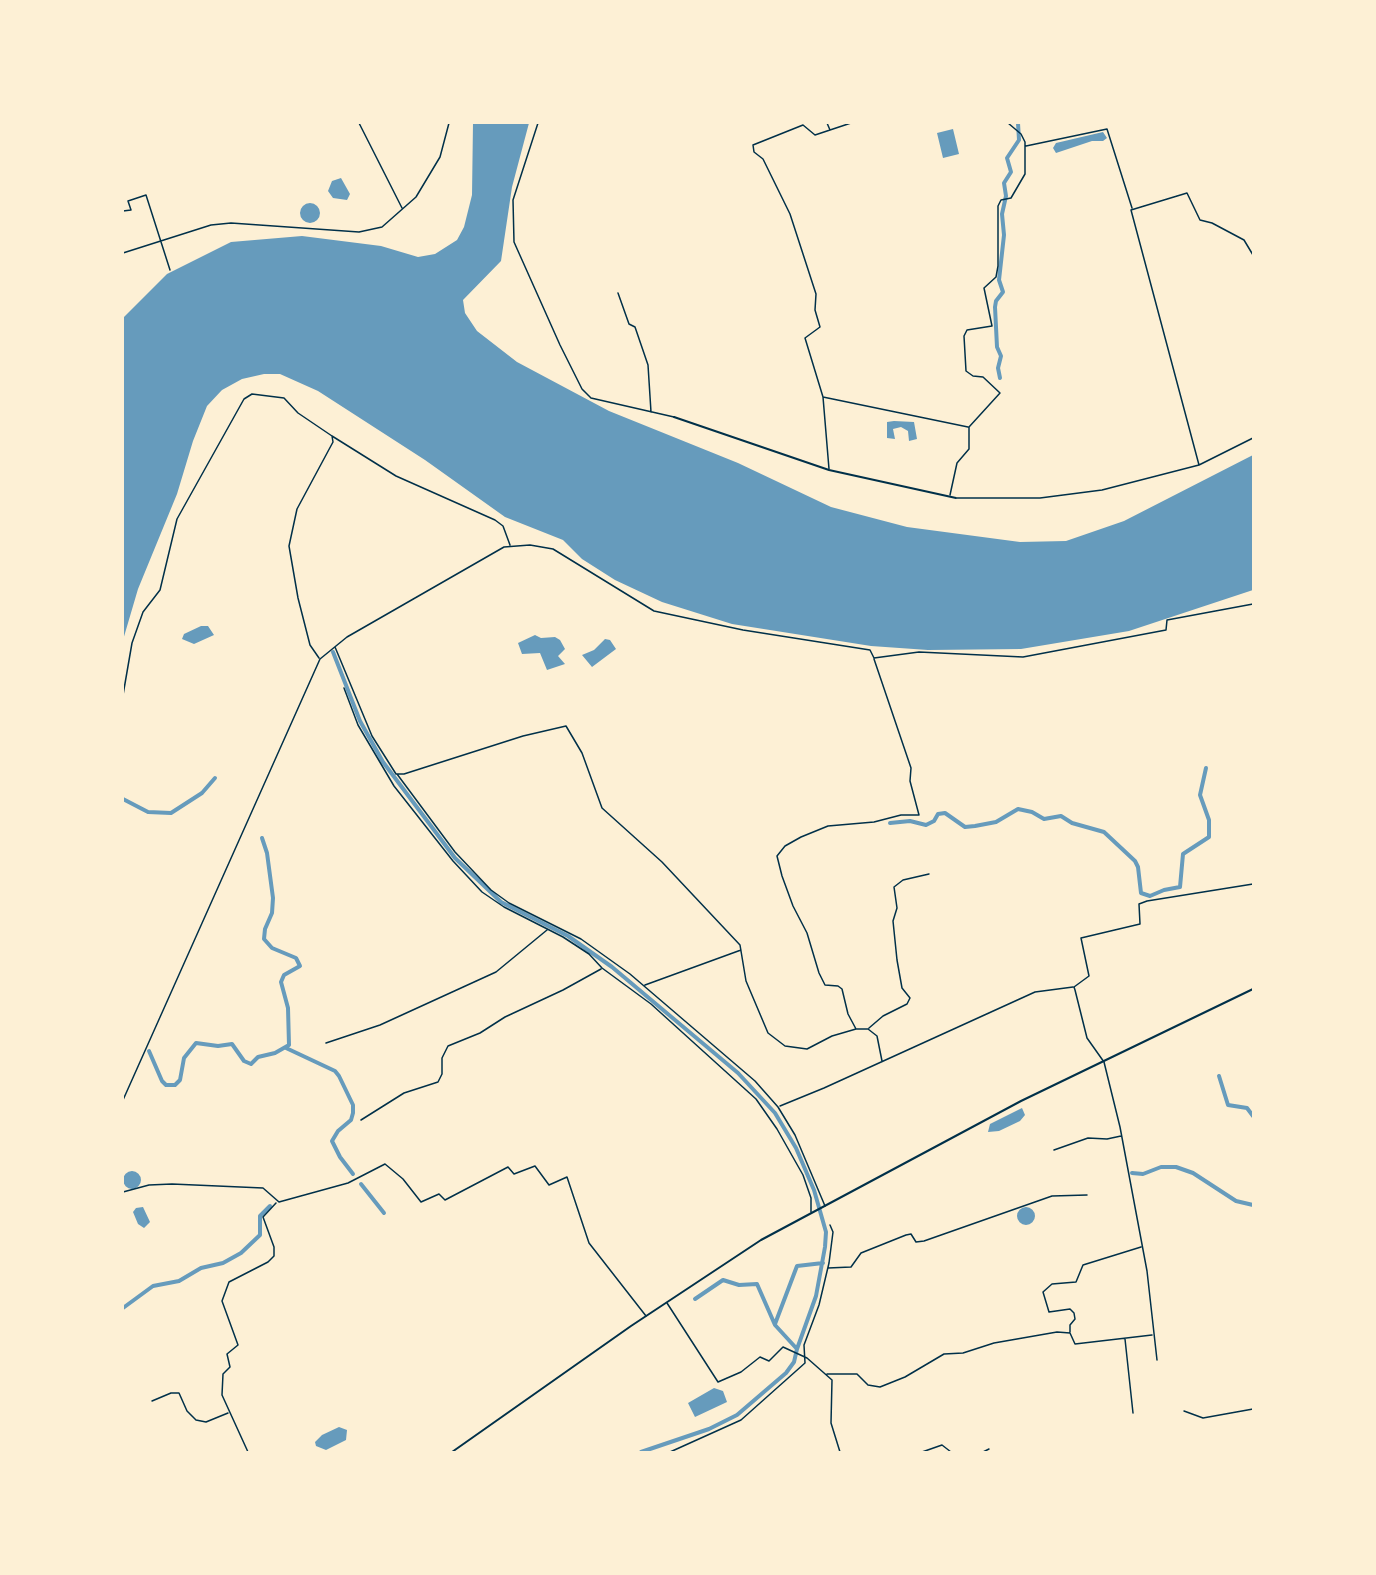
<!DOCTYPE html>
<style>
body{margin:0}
#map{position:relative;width:1376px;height:1575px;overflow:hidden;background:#fdf0d5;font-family:"IBM Plex Sans",sans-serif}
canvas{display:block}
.frame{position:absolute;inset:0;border:124px solid #fdf0d5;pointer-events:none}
</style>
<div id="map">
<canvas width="1376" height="1575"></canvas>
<div class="frame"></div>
</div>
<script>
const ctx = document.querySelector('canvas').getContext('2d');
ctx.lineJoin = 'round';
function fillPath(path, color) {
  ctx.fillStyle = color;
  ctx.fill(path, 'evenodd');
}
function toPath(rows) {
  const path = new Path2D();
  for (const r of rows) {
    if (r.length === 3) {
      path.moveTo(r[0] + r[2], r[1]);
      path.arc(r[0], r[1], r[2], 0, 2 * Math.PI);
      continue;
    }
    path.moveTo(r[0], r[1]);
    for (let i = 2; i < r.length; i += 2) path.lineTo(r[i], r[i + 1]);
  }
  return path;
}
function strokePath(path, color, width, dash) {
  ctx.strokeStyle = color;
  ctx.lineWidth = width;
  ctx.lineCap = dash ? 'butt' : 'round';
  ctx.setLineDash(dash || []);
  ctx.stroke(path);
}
fillPath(toPath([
 [473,123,529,123,512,187,501,261,463,300,465,313,477,331,517,362,609,411,738,463,831,507,907,527,1020,542,1066,541,1124,521,1253,455,1253,590,1129,631,1021,649,928,650,871,646,732,624,662,602,615,580,582,559,563,540,505,517,425,460,318,391,280,374,264,374,242,379,222,390,207,406,193,441,177,494,138,589,123,640,123,318,167,274,231,242,302,236,381,246,418,257,435,254,457,240,464,227,472,195],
 [953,129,959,154,943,158,937,133],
 [1103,132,1107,138,1103,141,1092,141,1056,153,1053,148,1056,143],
 [341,178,350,194,347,200,333,198,328,191,332,181],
 [310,213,10],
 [894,421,914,422,917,439,909,441,908,431,901,427,893,429,895,439,887,438,887,422],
 [201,626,208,626,214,635,194,644,182,639,184,634],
 [535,635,541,638,555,637,560,640,565,649,558,656,565,664,547,670,540,653,522,654,518,643],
 [605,639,610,640,616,649,592,667,582,655,594,650],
 [1022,1108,1025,1115,1020,1121,999,1131,988,1132,990,1124],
 [132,1180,9],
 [1026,1216,9],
 [143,1207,150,1222,144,1228,138,1224,133,1212,136,1208],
 [714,1388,723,1391,727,1402,695,1417,688,1403],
 [339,1427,347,1430,346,1440,326,1450,316,1446,315,1442,322,1435]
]), '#669bbc');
strokePath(toPath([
 [1000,378,998,368,1001,356,997,347,995,307,996,301,1003,292,999,280,1004,235,1002,214,1006,196,1004,183,1011,172,1007,158,1019,140,1018,123],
 [333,652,360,721,383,762,455,858,501,902,568,936,612,967,738,1073,775,1113,796,1148,814,1190,826,1232,825,1247,816,1296,797,1349,794,1362,786,1373,737,1415,709,1429,641,1452],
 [123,799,148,812,171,813,202,793,215,778],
 [890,823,910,821,926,825,934,821,938,814,945,813,965,827,975,826,996,822,1018,809,1032,812,1044,819,1061,816,1072,823,1104,832,1135,861,1138,867,1141,893,1150,896,1164,890,1180,887,1183,854,1209,837,1209,820,1200,795,1206,768],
 [286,1048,335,1071,339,1076,353,1105,353,1113,351,1120,338,1131,332,1141,340,1157,353,1174],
 [149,1051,162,1081,166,1085,175,1085,180,1080,184,1058,196,1043,218,1046,232,1044,244,1061,251,1064,258,1057,275,1053,289,1045,288,1008,281,982,284,975,300,966,296,958,272,948,264,939,265,929,272,913,273,898,267,853,262,838],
 [1219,1076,1228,1105,1247,1108,1253,1116],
 [1132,1173,1143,1174,1161,1167,1176,1167,1193,1173,1236,1201,1253,1205],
 [361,1184,384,1213],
 [695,1299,723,1280,739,1285,757,1284,775,1325,797,1349],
 [123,1308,153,1286,179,1281,201,1268,223,1263,241,1253,260,1235,260,1216,270,1206],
 [775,1324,797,1266,823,1263]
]), '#669bbc', 4);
strokePath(toPath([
 [359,123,402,208],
 [538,123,513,200,514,242,560,345,582,389,591,398,674,417],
 [827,123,830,130],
 [1026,146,1107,129,1132,208],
 [123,211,131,210,128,201,146,195,170,270],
 [123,253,211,225,231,223,359,232,382,227,416,197,440,157,449,123],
 [618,293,629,324,635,327,648,365,651,412],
 [823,397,968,427],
 [332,436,396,476,495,520,503,526,510,545],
 [1199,465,1131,210,1187,193,1200,220,1212,223,1244,240,1253,255],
 [829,469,823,397,805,338,820,327,815,310,816,294,790,214,763,159,754,152,753,145,803,125,815,135,851,123],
 [950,495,957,463,969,449,969,427,1000,393,983,377,973,376,966,371,964,336,967,330,992,326,984,288,996,277,998,266,998,206,1001,200,1011,198,1025,174,1025,142,1021,134,1008,123],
 [957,498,1040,498,1102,490,1199,465,1253,438],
 [335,647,372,736,396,774,404,774,523,736,566,726,582,753,602,808,662,862,740,945,746,981,768,1033,785,1046,807,1049,832,1036,856,1029,868,1029,877,1036,882,1061],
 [344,688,358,725,394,786,453,861,482,892,504,907,563,937,589,954,602,968,651,1004,756,1099,777,1129,803,1175,811,1198,811,1212],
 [123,695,132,643,143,612,160,590,177,519,244,399,252,394,284,398,298,413,332,436,333,442,297,509,289,546,298,598,310,645,319,658],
 [397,774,455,852,491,890,509,903,581,939,630,974,755,1081,778,1107,795,1135,825,1206],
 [645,985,741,950],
 [869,1028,883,1016,907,1004,910,998,902,988,897,960,893,921,897,908,894,887,903,880,929,874],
 [856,1029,848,1014,842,989,838,986,825,985,819,973,807,933,793,906,782,876,777,856,785,846,801,837,828,826,874,822,901,815,919,815,910,781,911,768,874,659],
 [326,1043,380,1025,496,972,547,930],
 [123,1100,320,659,347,637,504,547,530,545,553,549,654,611,743,630,870,650,874,658,919,652,1023,657,1166,630,1167,620,1253,604],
 [780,1106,824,1088,1035,992,1073,987],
 [361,1120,404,1093,438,1082,442,1074,442,1058,448,1046,480,1033,505,1017,563,990,601,969],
 [1054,1150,1088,1138,1107,1139,1121,1136],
 [123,1192,149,1185,172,1184,263,1188,279,1202,348,1183,385,1164,403,1179,421,1202,439,1194,445,1200,508,1167,514,1174,535,1166,549,1185,567,1177,589,1243,646,1316],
 [828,1268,851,1267,861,1253,906,1235,911,1234,916,1242,924,1241,1052,1196,1087,1195],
 [667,1303,718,1382,741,1372,760,1357,769,1361,783,1347,807,1358,832,1380,831,1423,840,1452],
 [1070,1332,1070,1325,1075,1319,1074,1313,1070,1309,1049,1312,1043,1292,1052,1284,1076,1282,1083,1265,1141,1247],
 [1125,1339,1133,1413],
 [1157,1360,1147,1271,1120,1127,1104,1062,1087,1038,1075,990,1074,987,1089,976,1081,938,1140,924,1139,904,1147,901,1253,884],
 [827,1374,857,1374,868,1385,880,1387,905,1377,944,1354,963,1353,994,1343,1057,1332,1070,1333,1075,1344,1152,1335],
 [152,1401,171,1393,179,1393,187,1411,196,1420,206,1422,228,1413],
 [1184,1411,1203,1418,1253,1409],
 [248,1452,222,1395,223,1374,230,1367,227,1354,238,1345,222,1301,229,1282,268,1262,274,1256,274,1247,263,1217,276,1203],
 [670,1452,741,1420,805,1363,804,1345,819,1305,829,1263,833,1232,830,1225],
 [922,1452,942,1445,951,1452],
 [983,1452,989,1449]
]), '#003049', 1.5);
strokePath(toPath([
 [674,417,829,470,956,498]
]), '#003049', 2);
strokePath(toPath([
 [452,1452,631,1326,761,1240,1021,1101,1253,989]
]), '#003049', 2);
</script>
